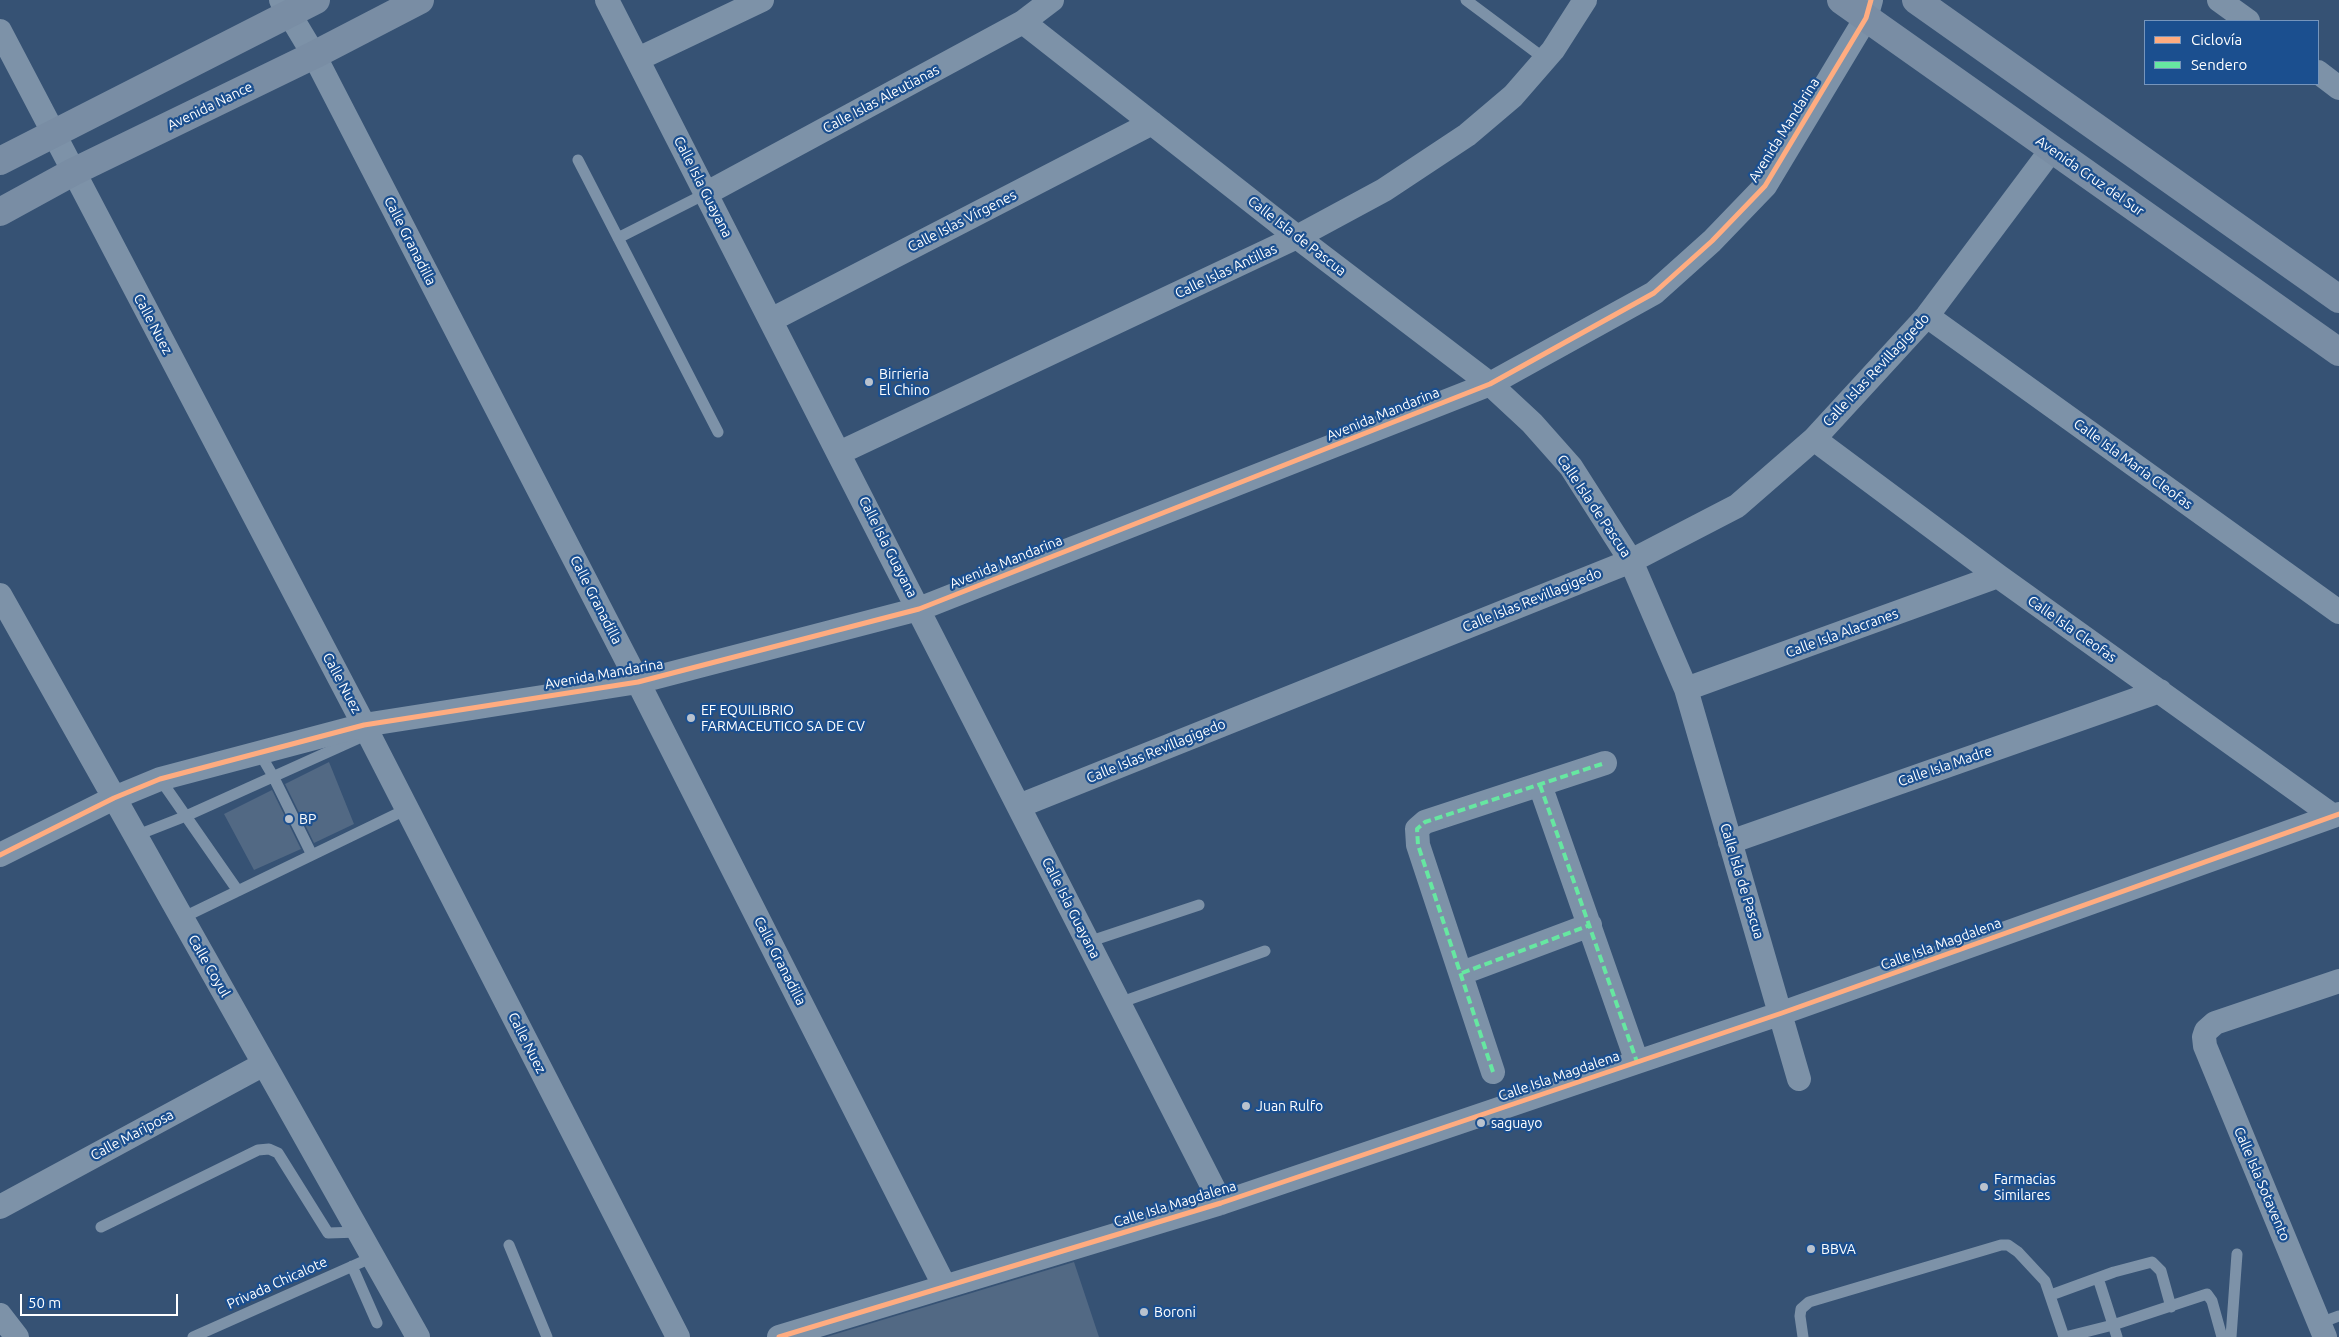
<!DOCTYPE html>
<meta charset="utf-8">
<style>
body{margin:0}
#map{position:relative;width:2339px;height:1337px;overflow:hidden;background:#365274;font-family:Ubuntu,sans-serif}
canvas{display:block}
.legend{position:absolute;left:2144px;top:20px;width:175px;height:65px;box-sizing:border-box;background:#1b4f8f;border:1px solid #7695bc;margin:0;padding:6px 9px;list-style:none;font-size:15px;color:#fff}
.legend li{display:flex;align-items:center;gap:10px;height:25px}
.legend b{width:25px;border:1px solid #7695bc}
.scale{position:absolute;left:20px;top:1294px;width:158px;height:22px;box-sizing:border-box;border:2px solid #fff;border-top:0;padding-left:6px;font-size:15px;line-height:18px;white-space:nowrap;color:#fff;-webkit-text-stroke:4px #1b4f8f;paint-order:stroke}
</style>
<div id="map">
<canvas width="2339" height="1337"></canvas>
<ul class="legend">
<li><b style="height:6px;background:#ffac80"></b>Ciclovía</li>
<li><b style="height:6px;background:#66e7a1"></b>Sendero</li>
</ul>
<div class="scale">50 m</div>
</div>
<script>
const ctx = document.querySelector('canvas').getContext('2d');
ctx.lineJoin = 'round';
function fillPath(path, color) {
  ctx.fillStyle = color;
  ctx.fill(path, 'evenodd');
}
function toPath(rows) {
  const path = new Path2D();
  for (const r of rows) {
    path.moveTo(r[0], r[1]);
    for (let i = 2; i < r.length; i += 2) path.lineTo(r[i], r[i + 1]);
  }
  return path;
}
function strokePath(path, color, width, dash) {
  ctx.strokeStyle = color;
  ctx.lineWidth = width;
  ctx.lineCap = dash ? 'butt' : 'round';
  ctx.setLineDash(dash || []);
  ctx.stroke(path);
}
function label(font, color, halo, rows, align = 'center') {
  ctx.font = font + ' Ubuntu,sans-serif';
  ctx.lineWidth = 4.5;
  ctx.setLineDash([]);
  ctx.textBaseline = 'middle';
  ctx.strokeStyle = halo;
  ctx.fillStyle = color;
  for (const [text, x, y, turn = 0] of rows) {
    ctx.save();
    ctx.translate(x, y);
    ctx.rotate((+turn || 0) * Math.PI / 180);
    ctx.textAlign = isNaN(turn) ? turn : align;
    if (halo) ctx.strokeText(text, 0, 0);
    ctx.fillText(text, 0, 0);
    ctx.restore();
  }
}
fillPath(toPath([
 [329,762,354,824,314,843,285,784],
 [272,790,301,849,254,870,224,814],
 [1074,1262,1099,1337,826,1337]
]), '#526984');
strokePath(toPath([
 [1466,0,1545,59],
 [578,160,718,432],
 [618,238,707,193],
 [259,752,273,776,312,855],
 [160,779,238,891],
 [135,836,186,816,368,734],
 [182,918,407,809],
 [1088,942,1199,905],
 [1119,1003,1265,951],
 [101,1227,258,1150,269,1149,278,1153,328,1233,359,1232],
 [509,1245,547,1337],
 [352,1266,377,1323],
 [2098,1278,2117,1337],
 [2051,1295,2114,1272,2152,1262,2161,1271,2171,1307],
 [2320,1323,2339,1316],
 [193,1337,373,1257],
 [1803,1337,1800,1316,1801,1309,1809,1302,2001,1245,2008,1245,2018,1252,2045,1281,2064,1337],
 [2065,1337,2113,1325,2207,1294,2212,1301,2222,1337],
 [2231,1337,2237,1254]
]), '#7d92a8', 11);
strokePath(toPath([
 [281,0,314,55,638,682,944,1285],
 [607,0,1221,1203],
 [2219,0,2248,21],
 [1023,22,1297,237,1490,384,1532,423,1571,467,1631,561,1686,689,1799,1079],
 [0,31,364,725,678,1337],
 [638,59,762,0],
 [2318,72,2339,88],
 [707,193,1023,22,1052,0],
 [1927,316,2339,612],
 [771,320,1152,123],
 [1814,439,1998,576,2333,816],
 [839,453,1297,237,1384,190,1467,135,1513,96,1553,50,1585,0],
 [0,595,418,1337],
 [1686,689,1998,576],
 [1540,785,1637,1062],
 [1019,806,1631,561,1737,506,1814,439,1927,316,2052,149],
 [1730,842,2160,691],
 [0,855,114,798,160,779,364,725,638,682,919,609,1490,384,1654,293,1712,241,1765,186,1866,18,1871,0],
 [1462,973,1590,925],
 [1493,1072,1418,845,1417,829,1425,822,1605,763],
 [0,1207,264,1064],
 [0,1315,17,1337],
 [779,1337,1221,1203,1782,1013,2339,814],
 [2325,1337,2205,1046,2204,1037,2206,1031,2215,1023,2339,981]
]), '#7d92a8', 24);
strokePath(toPath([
 [1841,0,2339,352],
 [1916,0,2339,299],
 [0,161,316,0],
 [0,212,73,172,314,55,420,0]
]), '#798da4', 28);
strokePath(toPath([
 [1540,785,1637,1062],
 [1462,973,1590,925],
 [1493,1072,1418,845,1417,829,1425,822,1605,763]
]), '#66e7a1', 4, [8, 4]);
strokePath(toPath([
 [0,855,114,798,160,779,364,725,638,682,919,609,1490,384,1654,293,1712,241,1765,186,1866,18,1871,0],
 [779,1337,1221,1203,1782,1013,2339,814]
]), '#ffac80', 5);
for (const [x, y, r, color] of [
 [869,382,5,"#b9c2ce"],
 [691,718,5,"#b9c2ce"],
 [289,819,5,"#b9c2ce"],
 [1246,1106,5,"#b9c2ce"],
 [1481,1123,5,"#b9c2ce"],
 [1984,1187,5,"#b9c2ce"],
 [1811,1249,5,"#b9c2ce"],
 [1144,1312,5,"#b9c2ce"]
]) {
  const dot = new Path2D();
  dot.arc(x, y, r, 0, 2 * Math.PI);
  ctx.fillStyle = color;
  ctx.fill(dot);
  strokePath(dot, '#1b4f8f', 2);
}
label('14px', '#fff', '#1b4f8f', [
 ["Calle Islas Aleutianas",881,99,-28],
 ["Avenida Nance",210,106,-26],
 ["Avenida Mandarina",1784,130,-58],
 ["Avenida Cruz del Sur",2090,176,35],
 ["Calle Isla Guayana",703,187,63],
 ["Calle Islas Vírgenes",962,221,-27],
 ["Calle Isla de Pascua",1297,236,38],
 ["Calle Granadilla",410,241,63],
 ["Calle Islas Antillas",1226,271,-25],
 ["Calle Nuez",153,324,62],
 ["Calle Islas Revillagigedo",1876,370,-47],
 ["Avenida Mandarina",1383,414,-22],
 ["Calle Isla María Cleofas",2133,464,36],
 ["Calle Isla de Pascua",1594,506,56],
 ["Calle Isla Guayana",888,547,63],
 ["Avenida Mandarina",1006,562,-22],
 ["Calle Granadilla",596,600,63],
 ["Calle Islas Revillagigedo",1532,600,-22],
 ["Calle Isla Cleofas",2072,629,35],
 ["Calle Isla Alacranes",1842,633,-20],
 ["Avenida Mandarina",604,674,-10],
 ["Calle Nuez",342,683,62],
 ["Calle Islas Revillagigedo",1156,751,-22],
 ["Calle Isla Madre",1945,766,-19],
 ["Calle Isla de Pascua",1742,881,73],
 ["Calle Isla Guayana",1071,908,63],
 ["Calle Isla Magdalena",1941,944,-20],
 ["Calle Granadilla",780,961,63],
 ["Calle Coyul",209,966,60],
 ["Calle Nuez",527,1043,63],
 ["Calle Isla Magdalena",1559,1076,-19],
 ["Calle Mariposa",132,1135,-28],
 ["Calle Isla Sotavento",2262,1184,67],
 ["Calle Isla Magdalena",1175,1204,-17],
 ["Privada Chicalote",277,1283,-24]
]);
label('14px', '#fff', '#1b4f8f', [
 ["Birrieria",879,374],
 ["El Chino",879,390],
 ["EF EQUILIBRIO",701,710],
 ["FARMACEUTICO SA DE CV",701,726],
 ["BP",299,819],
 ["Juan Rulfo",1256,1106],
 ["saguayo",1491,1123],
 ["Farmacias",1994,1179],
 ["Similares",1994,1195],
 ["BBVA",1821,1249],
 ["Boroni",1154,1312]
], 'left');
</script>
